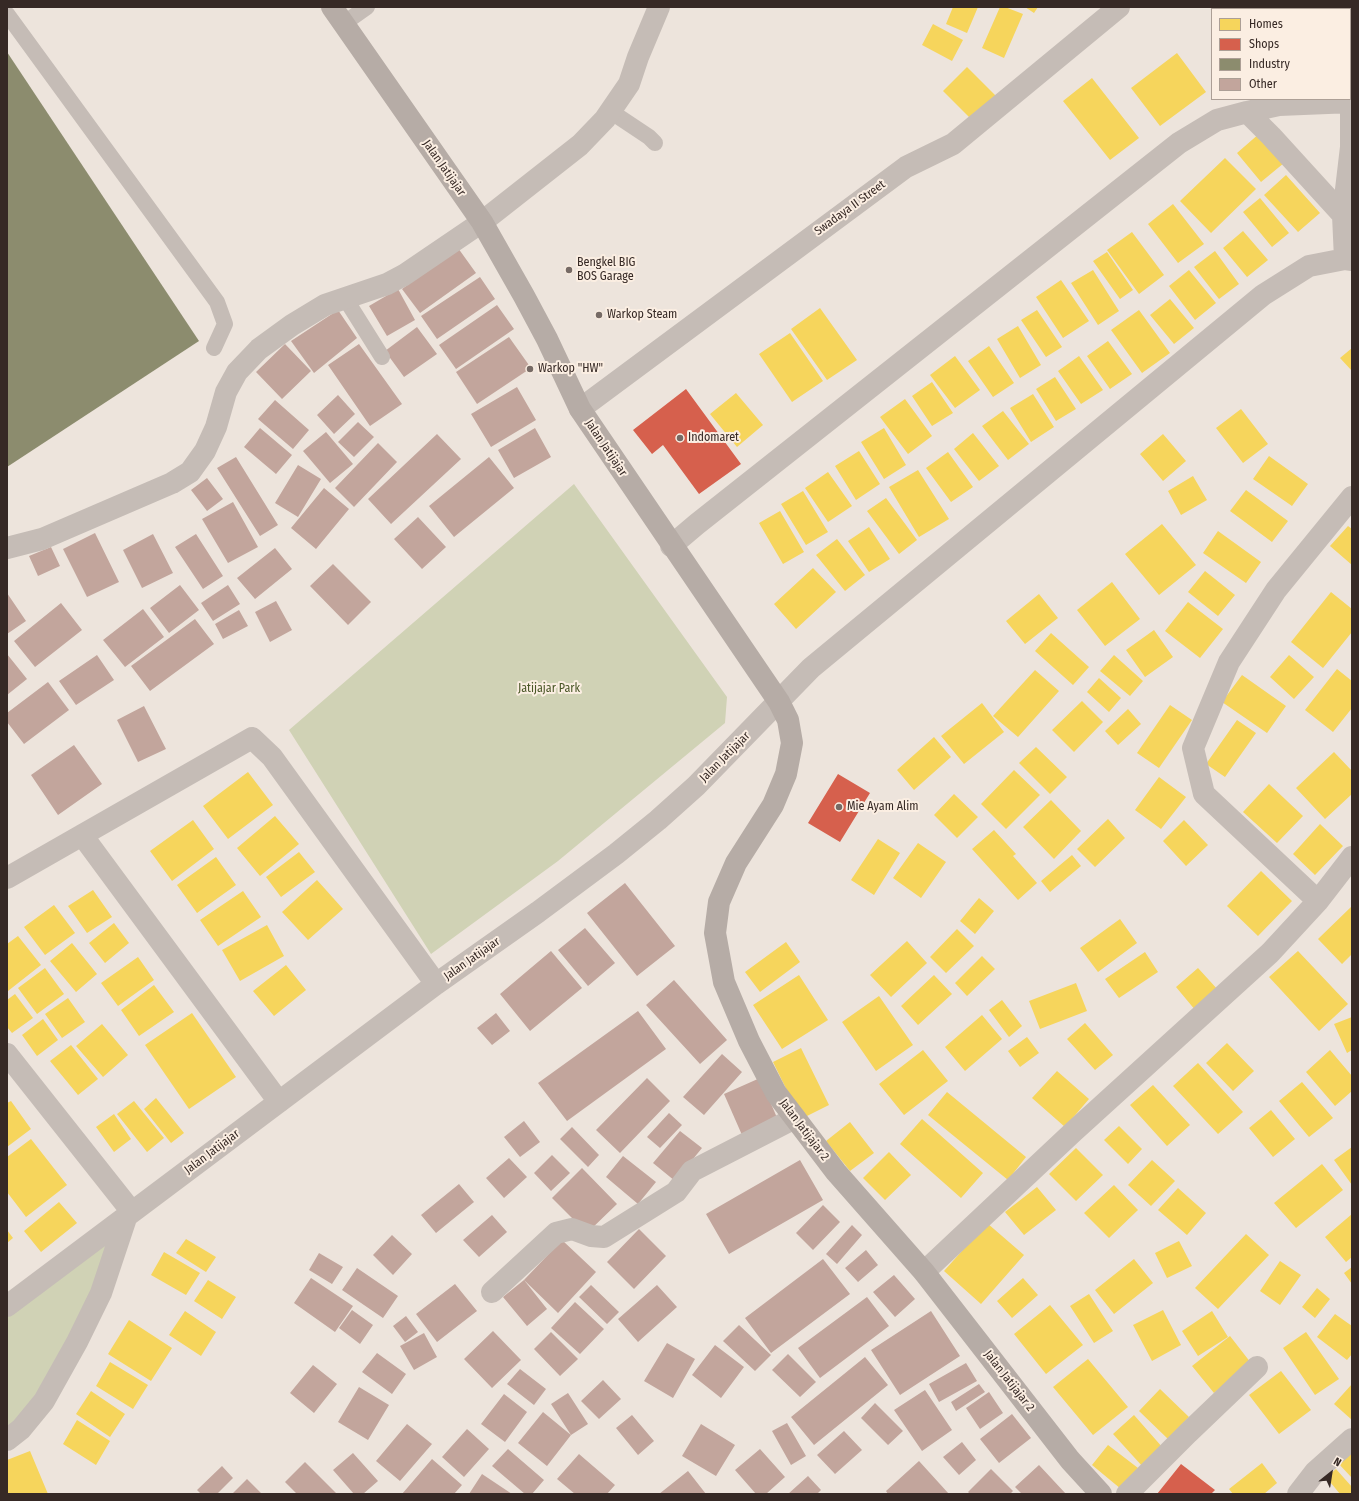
<!DOCTYPE html>
<style>
body{margin:0}
#map{position:relative;width:1359px;height:1501px;overflow:hidden;background:#ede4dc;font-family:"Fira Sans Condensed",sans-serif}
canvas{display:block}
.frame{position:absolute;inset:0;border:8px solid #362925;pointer-events:none}
.legend{position:absolute;left:1211px;top:8px;width:140px;height:92px;box-sizing:border-box;background:#fbeee2;border:1px solid #ac9f96;margin:0;padding:5px 7px;list-style:none;font-size:12px;color:#362925}
.legend li{display:flex;align-items:center;gap:8px;height:20px}
.legend b{width:20px;border:1px solid #ac9f96}
.north{position:absolute;left:1311px;top:1453px;width:40px;height:40px;-webkit-text-stroke:3px #fbeee2;paint-order:stroke;rotate:30deg;font-size:11px;font-weight:700;line-height:16px;text-align:center;color:#362925}
.north::after{content:'';display:block;margin:auto;width:14px;height:18px;background:#362925;clip-path:polygon(50% 0,100% 100%,50% 72%,0 100%)}
</style>
<div id="map">
<canvas width="1359" height="1501"></canvas>
<div class="frame"></div>
<ul class="legend">
<li><b style="height:11px;background:#f6d55c"></b>Homes</li>
<li><b style="height:11px;background:#d6604d"></b>Shops</li>
<li><b style="height:11px;background:#8c8c6e"></b>Industry</li>
<li><b style="height:11px;background:#c2a59c"></b>Other</li>
</ul>
<div class="north">N</div>
</div>
<script>
const ctx = document.querySelector('canvas').getContext('2d');
ctx.lineJoin = 'round';
function fillPath(path, color) {
  ctx.fillStyle = color;
  ctx.fill(path, 'evenodd');
}
function toPath(rows) {
  const path = new Path2D();
  for (const r of rows) {
    path.moveTo(r[0], r[1]);
    for (let i = 2; i < r.length; i += 2) path.lineTo(r[i], r[i + 1]);
  }
  return path;
}
function strokePath(path, color, width, dash) {
  ctx.strokeStyle = color;
  ctx.lineWidth = width;
  ctx.lineCap = dash ? 'butt' : 'round';
  ctx.setLineDash(dash || []);
  ctx.stroke(path);
}
function label(font, color, halo, rows, align = 'center') {
  ctx.font = font + ' "Fira Sans Condensed",sans-serif';
  ctx.lineWidth = 4;
  ctx.setLineDash([]);
  ctx.textBaseline = 'middle';
  ctx.strokeStyle = halo;
  ctx.fillStyle = color;
  for (const [text, x, y, turn = 0] of rows) {
    ctx.save();
    ctx.translate(x, y);
    ctx.rotate((+turn || 0) * Math.PI / 180);
    ctx.textAlign = isNaN(turn) ? turn : align;
    if (halo) ctx.strokeText(text, 0, 0);
    ctx.fillText(text, 0, 0);
    ctx.restore();
  }
}
fillPath(toPath([
 [574,484,727,697,725,723,558,861,431,954,289,730],
 [127,1215,101,1293,7,1440,7,1306]
]), '#d0d2b5');
fillPath(toPath([
 [953,7,978,7,967,33,946,24],
 [1000,7,1005,7,1023,14,1004,58,982,48],
 [1025,7,1038,7,1034,13],
 [1296,7,1327,7,1327,9,1296,9],
 [1329,7,1352,7,1352,43,1350,42,1350,9,1329,9],
 [933,24,963,40,952,61,922,45],
 [1350,46,1352,46,1352,77,1350,76],
 [1177,53,1206,92,1160,126,1131,88],
 [967,67,998,98,974,122,943,91],
 [1092,78,1139,138,1110,160,1063,101],
 [1260,133,1284,163,1261,182,1237,153],
 [1225,158,1256,189,1211,233,1180,201],
 [1286,175,1320,213,1298,232,1264,195],
 [1260,198,1289,233,1272,247,1243,212],
 [1173,204,1204,244,1178,263,1148,224],
 [1243,231,1268,260,1247,277,1223,248],
 [1132,232,1164,275,1139,294,1107,250],
 [1215,251,1239,284,1219,299,1194,267],
 [1107,252,1133,290,1120,299,1093,261],
 [1093,270,1119,311,1098,325,1071,283],
 [1189,270,1216,303,1195,320,1169,286],
 [1061,280,1089,321,1063,338,1036,297],
 [1170,299,1194,328,1174,344,1150,315],
 [820,308,857,360,827,380,791,329],
 [1037,310,1062,347,1046,357,1021,320],
 [1139,310,1170,353,1142,373,1111,330],
 [1018,326,1041,365,1020,378,997,339],
 [790,333,823,381,792,402,759,354],
 [1108,341,1132,374,1110,389,1087,356],
 [989,346,1014,383,993,397,968,361],
 [1352,348,1352,371,1340,358],
 [955,356,980,390,955,408,930,375],
 [1079,356,1103,390,1081,404,1058,371],
 [1055,377,1076,409,1056,421,1036,389],
 [932,382,953,413,932,426,912,396],
 [736,393,763,425,737,447,710,414],
 [1033,394,1054,427,1031,442,1010,408],
 [905,399,932,436,908,454,880,417],
 [1241,409,1268,444,1243,463,1216,428],
 [1003,411,1029,444,1008,460,982,426],
 [884,428,906,465,884,479,861,442],
 [973,433,999,466,979,481,954,449],
 [1163,434,1186,461,1163,481,1140,454],
 [859,451,880,484,856,500,835,466],
 [948,452,973,487,951,502,926,468],
 [1269,456,1308,484,1292,506,1253,479],
 [918,470,949,519,919,537,889,487],
 [828,472,852,506,828,522,805,488],
 [1193,476,1207,500,1181,515,1168,491],
 [1246,490,1288,521,1272,542,1230,511],
 [803,491,828,532,806,545,781,504],
 [886,498,917,540,899,554,867,511],
 [780,511,804,552,783,564,759,523],
 [1162,524,1196,565,1159,595,1125,554],
 [1348,526,1352,529,1352,565,1330,546],
 [869,527,890,559,869,572,848,541],
 [1218,531,1261,562,1246,583,1203,553],
 [837,539,865,575,845,591,816,555],
 [813,568,836,592,796,629,774,604],
 [1205,571,1235,595,1218,616,1188,592],
 [1112,582,1140,619,1105,646,1077,610],
 [1331,592,1352,609,1352,632,1323,668,1291,642],
 [1039,594,1058,618,1025,644,1006,621],
 [1188,602,1223,629,1200,658,1165,631],
 [1154,630,1173,657,1145,677,1126,650],
 [1051,633,1089,667,1073,685,1035,651],
 [1114,655,1143,681,1130,696,1100,671],
 [1289,655,1314,677,1294,699,1270,677],
 [1337,669,1352,681,1352,708,1333,732,1305,710],
 [1035,670,1059,691,1018,737,993,716],
 [1242,675,1286,706,1267,733,1222,702],
 [1099,678,1121,698,1109,712,1087,692],
 [1082,701,1103,722,1074,752,1052,730],
 [982,703,1004,732,964,764,941,736],
 [1170,705,1192,720,1159,768,1137,753],
 [1128,709,1141,724,1118,745,1105,731],
 [1237,720,1256,733,1225,777,1206,764],
 [934,737,951,757,914,790,897,770],
 [1036,747,1067,777,1050,794,1019,763],
 [1334,752,1352,771,1352,794,1325,819,1296,788],
 [1014,770,1040,795,1006,829,981,804],
 [248,772,273,805,228,839,203,806],
 [1159,777,1186,797,1161,829,1135,810],
 [1269,784,1303,816,1277,843,1243,812],
 [954,794,978,817,957,838,934,815],
 [1051,800,1081,831,1054,859,1023,827],
 [275,816,299,844,260,876,237,848],
 [1108,819,1125,838,1095,867,1077,849],
 [193,820,214,849,172,881,150,851],
 [1184,820,1208,845,1186,866,1163,841],
 [1320,824,1343,846,1315,875,1293,854],
 [994,830,1016,854,1013,856,1037,883,1018,900,972,849],
 [878,839,900,853,874,895,851,880],
 [918,843,946,862,921,898,893,878],
 [299,852,315,872,281,897,266,877],
 [1072,855,1081,866,1050,892,1041,881],
 [216,857,236,885,197,913,177,885],
 [1261,871,1292,901,1258,936,1227,906],
 [317,880,343,909,308,940,282,912],
 [93,890,112,917,87,933,68,906],
 [243,891,261,917,218,946,200,920],
 [979,898,994,911,975,934,960,921],
 [54,905,75,933,45,955,24,927],
 [1352,906,1352,954,1342,964,1318,939],
 [1120,919,1137,943,1098,972,1080,948],
 [114,923,129,943,105,963,89,943],
 [267,925,284,956,240,981,222,950],
 [957,929,974,946,946,973,930,957],
 [18,936,41,965,8,991,7,990,7,944],
 [907,941,927,963,891,997,870,975],
 [786,942,800,962,760,992,745,972],
 [72,943,97,974,76,992,50,961],
 [1298,951,1348,1004,1319,1031,1269,977],
 [1145,952,1158,972,1119,998,1105,979],
 [982,956,995,969,967,996,955,983],
 [138,957,154,980,118,1006,101,983],
 [286,965,306,990,274,1016,253,991],
 [45,968,64,994,37,1014,18,988],
 [1198,968,1219,991,1196,1011,1176,987],
 [799,975,828,1020,782,1049,753,1005],
 [934,975,952,994,918,1025,901,1006],
 [1076,983,1087,1011,1040,1029,1029,1001],
 [154,985,174,1012,139,1036,121,1010],
 [15,994,33,1018,12,1033,7,1027,7,1000],
 [879,996,913,1045,876,1071,842,1022],
 [68,998,85,1022,62,1038,45,1014],
 [1002,1000,1022,1026,1009,1037,989,1010],
 [192,1013,236,1077,189,1109,145,1045],
 [982,1015,1002,1039,965,1071,945,1047],
 [1352,1017,1352,1050,1347,1053,1334,1024],
 [43,1019,58,1040,37,1056,22,1035],
 [1085,1023,1113,1055,1095,1070,1067,1039],
 [102,1024,128,1055,103,1077,76,1046],
 [1027,1037,1039,1053,1020,1067,1008,1051],
 [1227,1043,1254,1071,1233,1091,1206,1063],
 [71,1045,98,1079,78,1095,50,1061],
 [801,1048,829,1105,801,1119,773,1062],
 [923,1050,948,1081,904,1115,879,1084],
 [1330,1050,1352,1076,1352,1091,1335,1106,1306,1072],
 [1198,1063,1243,1112,1218,1134,1173,1086],
 [1057,1071,1089,1099,1065,1127,1032,1098],
 [1302,1082,1333,1118,1309,1137,1279,1101],
 [1153,1085,1190,1125,1167,1146,1130,1105],
 [947,1092,1026,1157,1008,1180,928,1115],
 [156,1098,184,1133,171,1143,144,1109],
 [11,1101,31,1129,7,1147,7,1103],
 [134,1101,164,1138,147,1152,117,1114],
 [1271,1110,1295,1139,1273,1157,1249,1128],
 [114,1114,131,1139,114,1152,96,1127],
 [922,1119,983,1173,961,1198,900,1144],
 [850,1122,874,1153,850,1171,826,1141],
 [1119,1126,1142,1149,1128,1164,1104,1140],
 [31,1139,67,1185,26,1217,7,1192,7,1157],
 [1352,1147,1352,1185,1334,1160],
 [1076,1148,1103,1175,1076,1201,1049,1174],
 [889,1152,911,1175,885,1200,863,1178],
 [1152,1160,1175,1181,1151,1206,1128,1185],
 [1322,1164,1343,1190,1296,1228,1274,1203],
 [1114,1185,1138,1210,1109,1238,1084,1213],
 [1037,1187,1056,1210,1024,1235,1005,1212],
 [1178,1188,1206,1213,1187,1235,1158,1210],
 [59,1202,77,1223,41,1252,24,1231],
 [1352,1214,1352,1257,1346,1262,1325,1237],
 [987,1223,1024,1255,981,1304,944,1271],
 [7,1230,13,1238,7,1243],
 [1246,1234,1269,1255,1218,1309,1195,1288],
 [186,1239,216,1257,206,1272,176,1253],
 [1179,1241,1192,1266,1167,1278,1155,1253],
 [164,1252,200,1273,186,1295,151,1275],
 [1134,1259,1153,1283,1114,1314,1095,1290],
 [1280,1261,1301,1275,1280,1305,1260,1291],
 [1352,1267,1352,1284,1344,1273],
 [1023,1278,1038,1295,1012,1318,997,1301],
 [208,1280,236,1297,222,1319,194,1301],
 [1317,1288,1330,1299,1315,1318,1302,1307],
 [1089,1294,1113,1331,1094,1343,1070,1306],
 [1050,1305,1083,1345,1046,1374,1014,1334],
 [1163,1310,1181,1345,1152,1361,1133,1325],
 [185,1311,216,1332,201,1356,169,1335],
 [1212,1311,1228,1337,1198,1356,1182,1331],
 [1335,1314,1352,1326,1352,1354,1347,1360,1317,1337],
 [129,1320,172,1348,151,1381,108,1354],
 [1306,1332,1339,1379,1315,1395,1283,1348],
 [1230,1336,1251,1363,1214,1393,1192,1366],
 [1088,1359,1128,1407,1093,1435,1053,1387],
 [110,1362,148,1385,133,1409,96,1386],
 [1281,1371,1311,1410,1279,1434,1249,1395],
 [1352,1384,1352,1420,1334,1404],
 [1160,1389,1189,1417,1168,1439,1139,1411],
 [91,1391,125,1414,110,1437,76,1414],
 [1134,1415,1163,1448,1143,1467,1113,1434],
 [77,1420,110,1441,96,1465,63,1444],
 [1108,1445,1138,1468,1121,1489,1092,1465],
 [1349,1450,1352,1454,1352,1478,1337,1462],
 [30,1451,48,1494,7,1494,7,1460],
 [1262,1463,1277,1483,1264,1494,1233,1494,1229,1489],
 [1336,1469,1352,1487,1352,1494,1340,1494,1326,1477]
]), '#f6d55c');
fillPath(toPath([
 [686,389,741,464,699,494,663,445,652,454,633,430],
 [838,774,870,793,840,842,808,823],
 [1181,1464,1215,1490,1211,1494,1157,1494]
]), '#d6604d');
fillPath(toPath([
 [7,52,199,341,7,467]
]), '#8c8c6e');
fillPath(toPath([
 [458,248,476,273,420,313,402,289],
 [480,277,495,299,437,339,421,316],
 [398,289,415,320,387,336,369,306],
 [497,305,514,329,456,369,439,345],
 [338,310,357,338,314,373,291,341],
 [417,327,437,354,404,377,385,351],
 [509,337,531,368,477,404,456,372],
 [285,344,311,371,282,399,256,372],
 [359,344,402,404,370,426,328,365],
 [517,387,536,420,491,447,471,414],
 [338,395,355,414,334,434,317,415],
 [275,400,309,430,293,449,258,419],
 [358,422,374,437,354,457,338,442],
 [260,428,292,455,276,474,244,447],
 [535,428,551,457,514,478,498,450],
 [326,432,353,464,330,483,303,451],
 [437,434,461,459,391,524,368,499],
 [378,443,397,462,354,507,335,488],
 [236,457,278,525,260,536,217,468],
 [489,457,514,488,454,537,429,506],
 [298,465,321,479,298,517,275,503],
 [207,478,223,499,207,511,191,490],
 [324,488,349,509,316,549,291,528],
 [233,502,258,547,228,563,202,519],
 [418,517,446,547,422,569,394,539],
 [95,533,119,582,87,597,63,549],
 [153,534,173,573,142,588,123,550],
 [196,534,223,576,203,589,175,547],
 [51,547,60,566,38,576,29,556],
 [275,548,292,569,255,599,237,578],
 [333,564,371,602,348,625,310,586],
 [180,585,199,610,169,633,150,608],
 [228,585,240,604,213,621,201,603],
 [7,593,26,621,7,634],
 [276,601,292,630,270,642,255,612],
 [61,603,82,630,35,667,14,641],
 [143,609,164,637,125,667,103,640],
 [239,610,248,626,223,639,215,624],
 [195,619,214,644,150,691,131,666],
 [7,654,27,679,7,695],
 [97,655,114,680,76,705,59,681],
 [48,682,69,710,24,744,7,722,7,713],
 [144,706,166,749,138,762,117,720],
 [74,745,102,784,58,815,31,775],
 [625,883,675,946,637,976,587,913],
 [585,928,615,963,588,986,558,950],
 [551,951,582,988,530,1031,500,994],
 [674,980,727,1040,700,1064,646,1005],
 [638,1011,666,1049,567,1121,538,1083],
 [496,1013,510,1031,492,1045,477,1028],
 [722,1054,742,1072,704,1115,683,1097],
 [647,1078,670,1101,620,1153,596,1130],
 [760,1078,778,1120,742,1135,724,1094],
 [669,1113,682,1125,660,1148,647,1137],
 [524,1121,540,1142,520,1157,504,1137],
 [572,1127,599,1155,588,1167,560,1139],
 [680,1131,702,1148,675,1181,653,1163],
 [552,1155,570,1173,551,1191,534,1173],
 [623,1156,656,1182,638,1204,606,1177],
 [509,1158,527,1177,504,1198,486,1178],
 [800,1160,823,1200,729,1254,706,1214],
 [582,1168,617,1204,587,1233,552,1198],
 [459,1184,474,1202,436,1233,421,1215],
 [823,1205,840,1222,813,1250,796,1233],
 [492,1215,507,1232,479,1257,463,1240],
 [852,1225,862,1235,837,1264,826,1254],
 [639,1229,666,1256,634,1289,607,1262],
 [392,1235,412,1254,393,1275,373,1255],
 [562,1240,596,1272,558,1313,524,1280],
 [866,1250,878,1265,858,1282,845,1268],
 [319,1253,343,1267,332,1284,309,1270],
 [823,1259,850,1294,771,1353,745,1318],
 [357,1268,398,1296,383,1318,342,1290],
 [894,1275,915,1299,895,1317,873,1292],
 [311,1278,353,1306,335,1332,294,1303],
 [524,1280,547,1309,527,1326,503,1297],
 [455,1284,477,1311,437,1342,416,1314],
 [591,1285,619,1312,607,1324,579,1297],
 [657,1285,677,1307,638,1342,618,1319],
 [867,1297,889,1326,820,1378,798,1348],
 [575,1302,604,1329,580,1354,551,1328],
 [352,1310,373,1325,360,1344,339,1328],
 [931,1311,960,1356,900,1395,871,1350],
 [406,1316,418,1332,405,1342,393,1326],
 [739,1325,771,1355,755,1371,723,1341],
 [493,1331,521,1360,492,1388,464,1359],
 [551,1332,578,1359,560,1376,534,1349],
 [424,1333,437,1357,414,1370,400,1346],
 [667,1343,695,1359,673,1398,644,1381],
 [715,1345,744,1367,721,1398,692,1375],
 [377,1353,406,1374,392,1394,362,1372],
 [788,1354,816,1382,800,1397,772,1370],
 [865,1357,888,1385,814,1445,791,1417],
 [966,1363,977,1381,939,1402,929,1384],
 [313,1365,337,1384,314,1413,290,1393],
 [520,1369,546,1389,534,1405,507,1384],
 [603,1380,621,1399,599,1419,581,1401],
 [979,1384,985,1392,956,1411,951,1402],
 [359,1387,389,1405,368,1440,338,1422],
 [925,1390,952,1430,922,1451,894,1410],
 [989,1392,1003,1413,980,1429,966,1408],
 [568,1393,588,1424,571,1435,551,1404],
 [504,1394,527,1412,505,1442,481,1424],
 [875,1403,903,1431,888,1445,861,1418],
 [543,1412,571,1435,547,1466,518,1443],
 [1012,1414,1031,1438,999,1463,980,1439],
 [632,1415,654,1441,638,1455,616,1428],
 [787,1423,806,1456,791,1465,772,1431],
 [407,1424,432,1444,400,1481,376,1461],
 [701,1424,735,1445,716,1476,682,1456],
 [467,1429,489,1449,464,1477,442,1457],
 [844,1431,862,1450,835,1474,817,1455],
 [962,1442,976,1460,959,1475,943,1457],
 [508,1449,544,1480,532,1494,525,1494,492,1466],
 [760,1449,785,1477,766,1494,756,1494,735,1470],
 [353,1453,378,1481,363,1494,354,1494,333,1470],
 [579,1454,615,1485,607,1494,575,1494,557,1479],
 [432,1459,462,1485,454,1494,402,1494],
 [919,1461,949,1494,888,1494,886,1491],
 [305,1462,337,1494,297,1494,285,1482],
 [1039,1465,1066,1494,1022,1494,1015,1487],
 [222,1466,233,1478,217,1494,201,1494,197,1490],
 [991,1469,1013,1491,1010,1494,970,1494,968,1492],
 [688,1471,706,1494,659,1494],
 [482,1474,512,1494,469,1494],
 [808,1476,821,1490,817,1494,788,1494],
 [247,1479,262,1494,232,1494]
]), '#c2a59c');
strokePath(toPath([
 [7,14,217,302,225,324,214,348],
 [343,24,367,7],
 [610,111,649,137,655,143],
 [345,298,382,357]
]), '#c5bcb6', 16);
strokePath(toPath([
 [1247,112,1271,136,1343,215],
 [1345,259,1343,215,1351,147,1351,103],
 [580,409,906,167,953,144,1119,7],
 [671,546,697,524,1179,143,1217,120,1247,112,1279,105,1352,102],
 [7,548,42,539,172,483,190,472,205,451,216,427,226,392,237,372,259,349,292,325,325,305,387,284,404,275,482,222,580,145,605,119,629,84,638,57,659,7],
 [82,835,279,1102],
 [7,878,252,738,272,757,436,984],
 [1318,901,1204,794,1193,748,1229,662,1276,590,1352,497],
 [7,1054,132,1212],
 [924,1272,1073,1132,1270,953,1318,901,1352,857],
 [492,1292,556,1233,572,1229,591,1236,604,1237,676,1192,692,1171,795,1118],
 [7,1306,436,984,538,912,616,854,658,820,696,786,811,668,1263,295,1309,266,1345,259,1352,260],
 [7,1440,21,1429,44,1401,77,1342,101,1293,127,1215],
 [1127,1494,1188,1433,1257,1367],
 [1298,1494,1315,1472,1352,1439]
]), '#c5bcb6', 22);
strokePath(toPath([
 [332,7,482,222,524,296,547,339,580,409,779,702,788,720,792,743,786,774,773,805,736,863,719,902,715,933,724,982,749,1041,776,1093,836,1172,924,1272,1070,1460,1101,1494]
]), '#b6aca6', 22);
for (const [x, y, r, color] of [
 [569,270,4,"#766a65"],
 [599,315,4,"#766a65"],
 [530,369,4,"#766a65"],
 [680,438,4,"#766a65"],
 [839,807,4,"#766a65"]
]) {
  const dot = new Path2D();
  dot.arc(x, y, r, 0, 2 * Math.PI);
  ctx.fillStyle = color;
  ctx.fill(dot);
  strokePath(dot, '#fbeee2', 1.5);
}
label('12px', '#362925', '#fbeee2', [
 ["Jalan Jatijajar",444,168,55],
 ["Swadaya II Street",850,208,-36],
 ["Jalan Jatijajar",606,448,56],
 ["Jalan Jatijajar",725,757,-45],
 ["Jalan Jatijajar",472,959,-35],
 ["Jalan Jatijajar 2",804,1130,53],
 ["Jalan Jatijajar",212,1152,-37],
 ["Jalan Jatijajar 2",1009,1381,52]
]);
label('12px', '#362925', '#fbeee2', [
 ["Bengkel BIG",577,263],
 ["BOS Garage",577,277],
 ["Warkop Steam",607,315],
 ["Warkop \"HW\"",538,369],
 ["Indomaret",688,438],
 ["Mie Ayam Alim",847,807]
], 'left');
label('12px', '#495626', '#fbeee2', [
 ["Jatijajar Park",549,689]
]);
</script>
